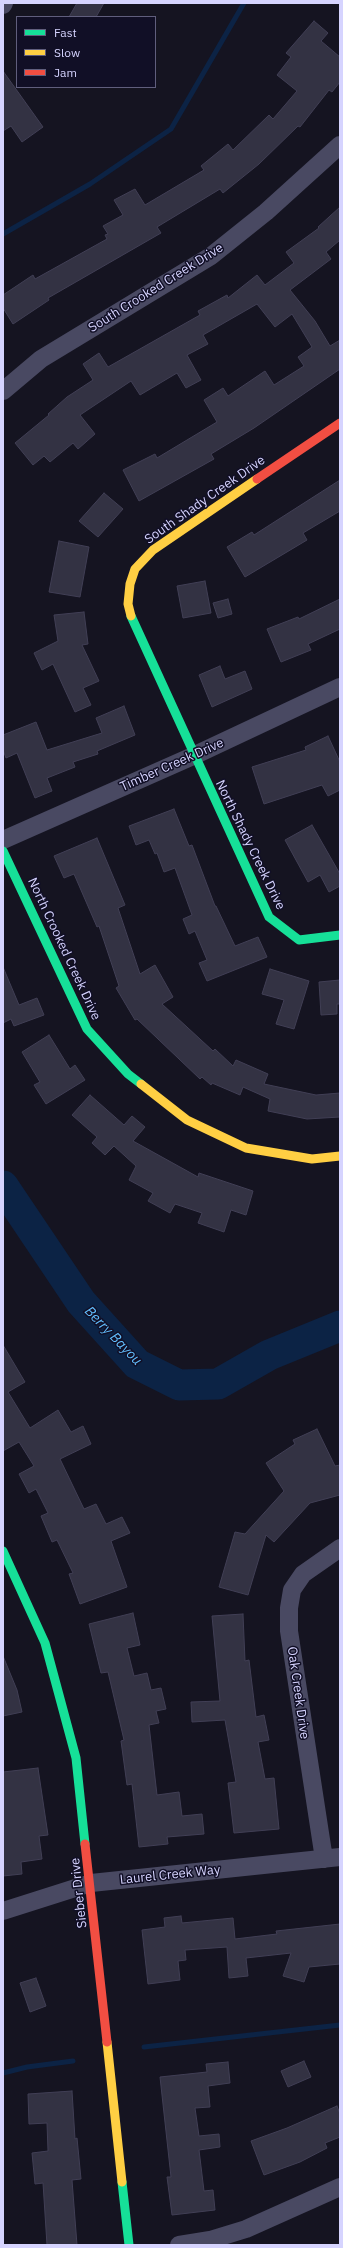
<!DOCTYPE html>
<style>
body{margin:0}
#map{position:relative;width:343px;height:2248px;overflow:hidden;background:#151421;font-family:"IBM Plex Sans",sans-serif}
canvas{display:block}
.frame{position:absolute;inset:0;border:4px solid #d6d4ff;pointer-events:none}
.legend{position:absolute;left:16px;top:16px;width:140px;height:72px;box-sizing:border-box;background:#110f26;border:1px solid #605e7d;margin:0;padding:5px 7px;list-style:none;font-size:12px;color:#d6d4ff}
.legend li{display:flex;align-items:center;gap:8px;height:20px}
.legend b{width:20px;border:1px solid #605e7d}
</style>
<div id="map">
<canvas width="343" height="2248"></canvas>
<div class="frame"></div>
<ul class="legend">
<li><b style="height:5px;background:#16e098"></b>Fast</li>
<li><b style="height:5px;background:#ffcf43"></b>Slow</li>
<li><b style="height:5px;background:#f24e42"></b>Jam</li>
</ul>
</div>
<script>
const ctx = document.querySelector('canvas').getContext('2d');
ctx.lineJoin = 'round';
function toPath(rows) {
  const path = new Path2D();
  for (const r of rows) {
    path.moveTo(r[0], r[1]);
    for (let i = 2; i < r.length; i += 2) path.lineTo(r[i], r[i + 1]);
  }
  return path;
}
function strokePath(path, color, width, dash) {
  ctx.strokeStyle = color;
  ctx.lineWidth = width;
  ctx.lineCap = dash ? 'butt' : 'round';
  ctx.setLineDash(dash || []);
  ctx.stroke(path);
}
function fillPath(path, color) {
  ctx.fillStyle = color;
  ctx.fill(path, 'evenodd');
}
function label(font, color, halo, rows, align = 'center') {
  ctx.font = font + ' "IBM Plex Sans",sans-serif';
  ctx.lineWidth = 3;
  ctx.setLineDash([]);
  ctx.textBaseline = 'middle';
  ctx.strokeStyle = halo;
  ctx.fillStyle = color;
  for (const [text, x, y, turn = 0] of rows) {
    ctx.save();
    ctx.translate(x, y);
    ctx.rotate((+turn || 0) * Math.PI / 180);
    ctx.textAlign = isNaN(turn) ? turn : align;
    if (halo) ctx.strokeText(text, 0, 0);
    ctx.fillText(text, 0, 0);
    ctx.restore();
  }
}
strokePath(toPath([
 [3,234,90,184,171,129,244,3],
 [144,2047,340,2025],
 [3,2073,27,2067,73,2061]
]), '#0c2345', 5);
strokePath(toPath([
 [3,1186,81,1302,137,1364,179,1385,218,1384,269,1355,340,1326]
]), '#0c2345', 31);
const building = toPath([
 [77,3,104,3,96,17,69,17,77,3],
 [314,21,328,33,321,41,340,57,340,82,332,92,329,90,300,127,298,126,259,164,223,193,220,189,157,227,161,233,48,298,49,300,13,324,3,308,3,295,33,275,35,279,107,239,105,235,108,234,103,226,123,215,114,200,135,189,145,205,204,170,201,166,228,144,233,150,269,115,273,119,297,91,277,75,291,57,286,53,314,21],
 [3,71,43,127,22,142,11,126,3,131,3,71],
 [340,207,340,240,326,252,331,259,290,290,315,321,330,346,340,340,340,369,254,428,211,454,214,459,139,501,123,470,155,454,157,458,217,422,204,400,223,388,228,396,265,371,274,385,304,366,298,357,312,347,292,314,275,327,257,304,203,335,208,344,187,355,201,380,186,388,177,373,140,395,131,381,80,415,95,434,78,449,73,443,50,462,44,456,33,465,15,443,49,415,48,414,67,397,93,380,83,364,99,353,108,367,200,315,198,311,227,295,228,298,257,275,265,285,294,263,286,252,319,228,318,227,340,207],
 [340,480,340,511,303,533,307,540,245,577,227,547,252,532,254,535,340,480],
 [104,493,123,509,98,537,79,521,104,493],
 [59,541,89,547,80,597,49,592,59,541],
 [205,581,211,613,183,618,177,586,205,581],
 [228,599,232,614,218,618,213,603,228,599],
 [340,599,340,629,308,644,311,650,281,662,267,629,298,617,299,619,340,599],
 [84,612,88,644,82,645,99,681,83,688,91,705,75,712,53,664,42,670,34,653,58,641,54,615,84,612],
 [220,666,225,679,245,671,252,689,212,707,199,675,220,666],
 [124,706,135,735,97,751,98,754,73,762,75,767,47,778,52,791,35,798,17,753,6,758,3,750,3,735,36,722,47,750,102,733,96,718,124,706],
 [328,736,340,762,340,790,328,796,322,785,264,804,252,767,306,750,305,747,328,736],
 [174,809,189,846,192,845,215,906,216,906,235,946,258,937,267,957,207,981,199,963,207,960,195,931,189,934,183,919,192,915,175,868,164,872,157,853,155,854,149,840,136,845,129,826,174,809],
 [312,825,340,874,340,886,329,892,320,875,308,882,285,840,312,825],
 [97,838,125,905,118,908,140,974,155,965,173,997,162,1004,213,1051,215,1049,233,1066,236,1060,268,1074,264,1084,316,1095,340,1093,340,1117,307,1119,268,1111,270,1099,243,1087,240,1095,212,1083,211,1085,202,1077,200,1079,137,1019,135,1020,116,988,119,986,99,926,97,927,74,874,64,878,54,856,97,838],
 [3,967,19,1005,37,998,44,1015,14,1026,11,1019,3,1023,3,967],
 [270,969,309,981,294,1029,276,1024,284,1000,262,994,270,969],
 [340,980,340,1004,337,1004,337,1014,321,1015,319,982,340,980],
 [49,1035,70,1069,75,1065,85,1080,46,1104,34,1085,40,1082,22,1052,49,1035],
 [90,1095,124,1125,132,1116,145,1127,133,1141,198,1177,199,1173,253,1191,246,1215,231,1210,224,1232,198,1223,202,1213,175,1204,170,1213,148,1201,153,1193,129,1180,136,1166,114,1146,105,1155,92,1143,97,1137,72,1115,90,1095],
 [3,1345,25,1382,8,1392,30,1428,58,1410,71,1432,83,1426,91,1444,60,1459,84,1509,96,1504,106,1524,122,1517,130,1533,111,1541,127,1587,80,1604,69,1574,73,1573,57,1540,52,1542,41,1516,48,1513,36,1489,29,1493,19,1474,34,1466,19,1442,3,1451,3,1345],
 [317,1429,335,1466,340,1465,340,1495,310,1503,274,1542,266,1535,248,1595,219,1587,235,1532,245,1534,284,1491,266,1463,295,1444,293,1440,317,1429],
 [133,1613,140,1645,127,1648,134,1676,147,1673,151,1690,161,1688,166,1709,156,1711,159,1723,149,1725,157,1795,179,1792,182,1816,202,1814,204,1834,167,1837,168,1844,139,1847,132,1784,127,1785,121,1741,124,1740,108,1672,101,1673,89,1624,133,1613],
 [243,1614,245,1661,249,1660,256,1717,264,1715,269,1740,258,1742,265,1779,274,1778,279,1829,234,1833,228,1783,236,1782,225,1720,192,1722,191,1702,220,1701,212,1616,243,1614],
 [3,1656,17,1690,22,1712,3,1716,3,1656],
 [38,1768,48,1835,39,1836,42,1859,21,1862,22,1874,3,1876,3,1772,38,1768],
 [181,1916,182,1923,233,1918,235,1939,277,1934,276,1931,340,1924,340,1964,309,1967,304,1982,283,1976,291,1953,246,1958,248,1976,229,1978,227,1947,185,1950,186,1960,178,1961,180,1980,148,1984,142,1930,165,1927,164,1918,181,1916],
 [36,1978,46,2006,30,2012,20,1983,36,1978],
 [304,2061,311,2077,288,2087,281,2071,304,2061],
 [228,2062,230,2083,208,2086,210,2107,195,2108,199,2136,219,2134,220,2147,199,2150,204,2191,213,2190,215,2210,172,2215,167,2177,171,2177,160,2077,207,2072,206,2064,228,2062],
 [72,2091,75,2139,77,2138,81,2179,72,2180,77,2245,47,2245,43,2183,35,2184,32,2153,48,2151,47,2123,29,2124,28,2094,72,2091],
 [337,2106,340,2114,340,2137,325,2143,327,2148,300,2162,264,2175,251,2141,287,2128,337,2106]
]);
fillPath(building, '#333243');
strokePath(building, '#413f55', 1);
strokePath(toPath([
 [3,5,4,3],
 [3,391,41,359,211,256,266,212,340,145],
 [3,840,193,756,340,687],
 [324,1859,289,1631,289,1608,292,1590,303,1574,340,1548],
 [3,1911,91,1883,340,1857],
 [179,2245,210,2240,246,2229,340,2187]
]), '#494962', 18);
strokePath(toPath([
 [131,616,269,917,299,940,340,935],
 [3,851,87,1029,128,1074,141,1084],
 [3,1551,45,1643,76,1758,85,1844],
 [122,2182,129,2245]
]), '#16e098', 9);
strokePath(toPath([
 [131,616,128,604,130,584,135,569,153,550,257,479],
 [141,1084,187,1120,246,1148,312,1159,340,1156],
 [107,2042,122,2182]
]), '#ffcf43', 9);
strokePath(toPath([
 [257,479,340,423],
 [85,1844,107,2042]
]), '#f24e42', 9);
label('13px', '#d6d4ff', '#110f26', [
 ["South Crooked Creek Drive",156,288,-32],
 ["South Shady Creek Drive",205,500,-35],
 ["Timber Creek Drive",172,765,-24],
 ["North Shady Creek Drive",250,845,64],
 ["North Crooked Creek Drive",64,949,65],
 ["Oak Creek Drive",298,1693,82],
 ["Laurel Creek Way",170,1875,-6],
 ["Sieber Drive",79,1893,-96]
]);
label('italic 14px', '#62bfff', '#110f26', [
 ["Berry Bayou",113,1336,46]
]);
</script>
